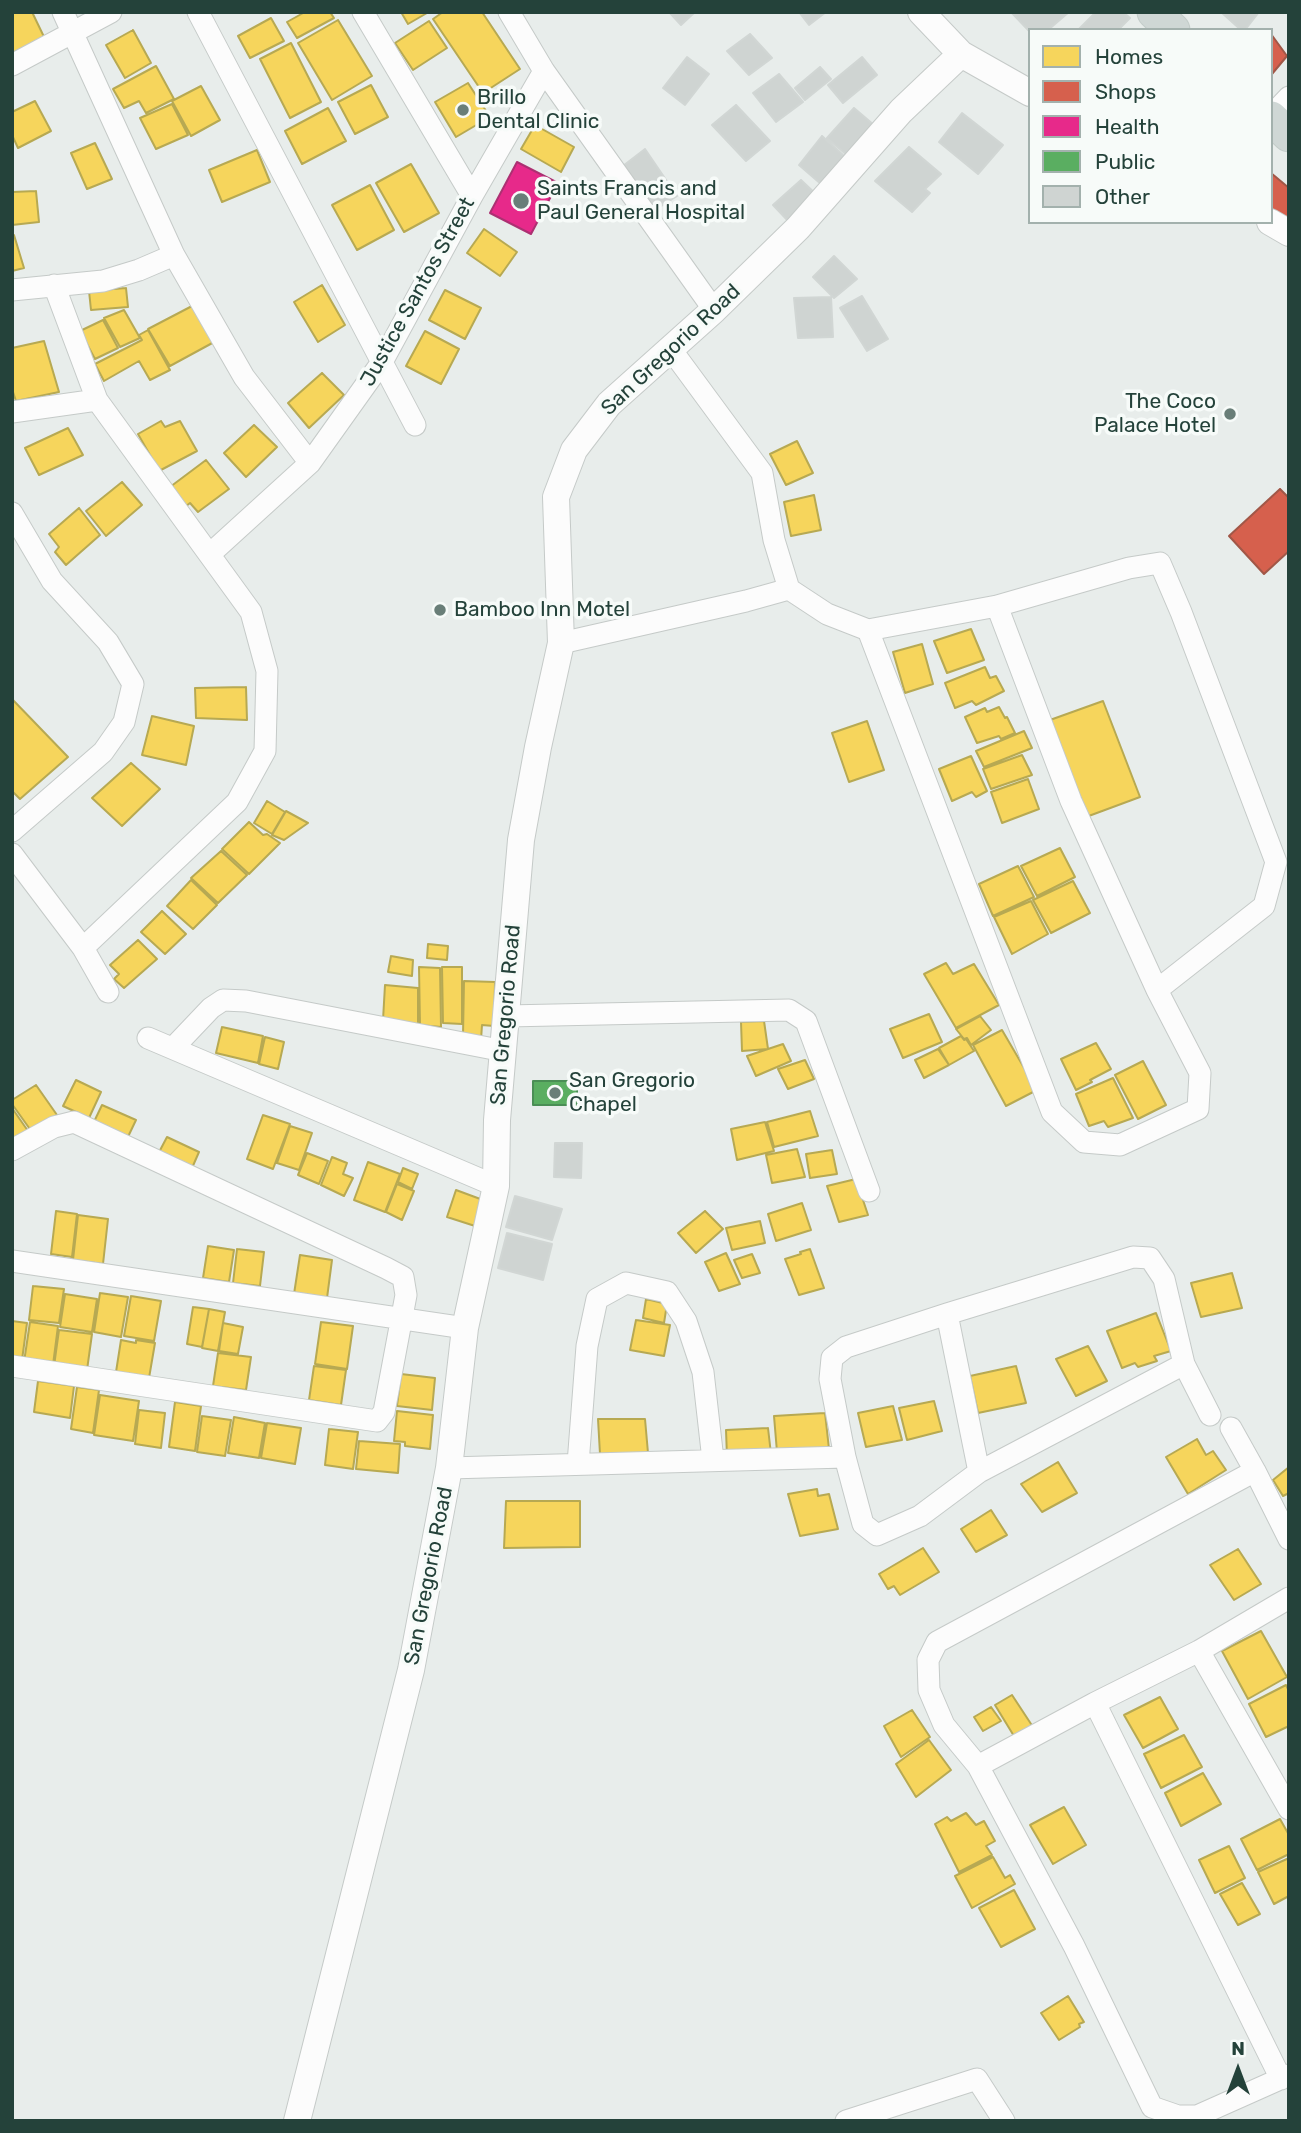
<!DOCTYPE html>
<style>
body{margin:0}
#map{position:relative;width:1301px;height:2133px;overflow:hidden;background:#e8edeb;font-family:Rubik,sans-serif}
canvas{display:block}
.frame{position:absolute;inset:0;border:14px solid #24423a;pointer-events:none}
.legend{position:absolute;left:1028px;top:28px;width:245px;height:196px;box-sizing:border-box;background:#f7fbf9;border:2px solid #a3b1ad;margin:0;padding:9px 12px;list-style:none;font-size:21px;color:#24423a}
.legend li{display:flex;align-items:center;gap:14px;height:35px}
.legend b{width:35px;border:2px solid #a3b1ad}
.north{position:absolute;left:1203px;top:2035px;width:70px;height:70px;-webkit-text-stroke:5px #f7fbf9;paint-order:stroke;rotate:0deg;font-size:19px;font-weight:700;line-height:28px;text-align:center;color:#24423a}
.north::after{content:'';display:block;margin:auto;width:24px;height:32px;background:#24423a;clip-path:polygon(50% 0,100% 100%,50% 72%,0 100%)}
</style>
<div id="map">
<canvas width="1301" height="2133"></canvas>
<div class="frame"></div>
<ul class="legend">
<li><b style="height:19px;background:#f6d55c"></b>Homes</li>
<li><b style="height:19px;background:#d6604d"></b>Shops</li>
<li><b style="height:19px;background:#e7298a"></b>Health</li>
<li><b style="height:19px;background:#5aae61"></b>Public</li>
<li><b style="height:19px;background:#cfd4d2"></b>Other</li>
</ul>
<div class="north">N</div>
</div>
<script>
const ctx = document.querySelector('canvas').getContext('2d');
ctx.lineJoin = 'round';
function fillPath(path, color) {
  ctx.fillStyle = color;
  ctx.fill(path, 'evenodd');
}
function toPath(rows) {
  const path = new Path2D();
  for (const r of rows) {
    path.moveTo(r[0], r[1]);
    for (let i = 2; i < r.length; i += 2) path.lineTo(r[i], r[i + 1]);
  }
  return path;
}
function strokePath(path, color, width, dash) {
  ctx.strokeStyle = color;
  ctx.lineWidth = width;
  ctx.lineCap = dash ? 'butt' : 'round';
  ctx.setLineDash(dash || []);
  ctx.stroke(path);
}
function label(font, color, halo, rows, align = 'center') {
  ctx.font = font + ' Rubik,sans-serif';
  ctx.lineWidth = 7;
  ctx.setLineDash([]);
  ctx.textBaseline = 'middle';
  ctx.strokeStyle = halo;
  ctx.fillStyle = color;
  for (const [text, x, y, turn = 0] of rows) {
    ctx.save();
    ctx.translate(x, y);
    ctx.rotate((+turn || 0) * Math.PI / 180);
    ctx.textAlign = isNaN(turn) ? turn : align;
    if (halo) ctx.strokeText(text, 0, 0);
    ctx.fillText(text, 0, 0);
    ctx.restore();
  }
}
const homes = toPath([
 [12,12,32,12,46,41,12,54,12,12],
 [305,12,330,12,334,18,297,38,287,22,305,12],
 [401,12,426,12,427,13,408,24,401,12],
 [443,12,482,12,520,69,483,93,433,19,443,12],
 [271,18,284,41,250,58,238,36,271,18],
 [338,20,372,76,332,100,298,43,338,20],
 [429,21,447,48,413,70,395,43,429,21],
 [133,30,151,63,125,78,106,45,133,30],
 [291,43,321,102,290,118,260,59,291,43],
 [156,66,174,99,146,113,139,101,124,108,113,89,156,66],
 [468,83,490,117,456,137,435,102,468,83],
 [371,85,388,117,355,134,338,102,371,85],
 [201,86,220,120,191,136,172,101,201,86],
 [35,101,51,131,18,148,12,135,12,112,35,101],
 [172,104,188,135,156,149,140,118,172,104],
 [328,108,346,141,302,164,285,131,328,108],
 [535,125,574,147,561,172,521,149,535,125],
 [95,143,112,179,87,189,71,153,95,143],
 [257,150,270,182,222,202,209,170,257,150],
 [411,164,439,213,404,232,376,183,411,164],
 [370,185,394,230,357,250,332,205,370,185],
 [36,191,39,222,12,225,12,192,36,191],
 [484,229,517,252,500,276,467,253,484,229],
 [12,235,14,235,24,268,12,271,12,235],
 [322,285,345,325,318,342,294,302,322,285],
 [126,288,128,307,91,310,89,291,126,288],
 [445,290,481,308,465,339,429,320,445,290],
 [194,305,216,341,170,366,148,329,194,305],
 [124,310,140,338,120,347,104,318,124,310],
 [103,320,118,348,95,359,80,331,103,320],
 [148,330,170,370,150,380,139,361,104,381,95,364,142,340,139,335,148,330],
 [425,331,459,349,441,384,406,366,425,331],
 [44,341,59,392,16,401,12,389,12,348,44,341],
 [322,373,344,395,309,428,288,403,322,373],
 [161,421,165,427,180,421,197,451,159,471,138,434,161,421],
 [254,425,277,447,246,477,224,453,254,425],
 [68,428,83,455,39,475,25,448,68,428],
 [797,441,813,473,786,485,770,454,797,441],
 [206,460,229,489,198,512,190,503,185,507,170,487,206,460],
 [122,482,142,505,106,536,86,511,122,482],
 [814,495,821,530,791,536,784,502,814,495],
 [79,508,100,535,66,565,55,552,59,547,49,534,79,508],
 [971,629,984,660,947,673,934,641,971,629],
 [922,644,933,684,905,693,893,652,922,644],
 [985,667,990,678,996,676,1004,691,976,705,972,701,955,708,945,683,985,667],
 [246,687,247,720,196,718,195,688,246,687],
 [12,699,68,757,20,799,12,791,12,699],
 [1103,701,1140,797,1086,817,1050,720,1103,701],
 [999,707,1005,718,1007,717,1015,733,1001,739,999,736,977,743,965,717,985,708,987,712,999,707],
 [152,716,194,726,186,765,142,755,152,716],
 [867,721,884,770,849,782,832,733,867,721],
 [1024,731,1032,748,984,767,976,751,1024,731],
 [1022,755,1032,775,991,789,983,769,1022,755],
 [971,756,987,791,976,797,972,792,952,801,939,769,971,756],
 [131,763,160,789,122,826,92,798,131,763],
 [1028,779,1039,809,1002,823,991,792,1028,779],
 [267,801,285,812,272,834,254,823,267,801],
 [286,811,308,823,284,840,272,835,286,811],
 [249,822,263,835,267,834,280,843,249,874,222,849,249,822],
 [1060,848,1075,877,1037,896,1021,866,1060,848],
 [221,851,247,875,218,903,191,878,221,851],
 [1018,866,1034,897,993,916,979,884,1018,866],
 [191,880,217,905,193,929,167,906,191,880],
 [1073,881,1090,913,1051,933,1033,900,1073,881],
 [1031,901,1048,934,1012,954,994,917,1031,901],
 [162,911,186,934,165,954,141,932,162,911],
 [138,940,157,959,124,988,114,979,119,974,110,965,138,940],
 [428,944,448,946,447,960,427,958,428,944],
 [391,956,413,960,412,976,388,972,391,956],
 [946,963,953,974,974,964,999,1005,956,1028,924,974,946,963],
 [419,967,440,968,441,1027,420,1025,419,967],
 [442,967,462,967,462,1024,443,1023,442,967],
 [464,981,495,982,494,1026,482,1025,481,1040,463,1035,464,981],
 [385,985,418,988,418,1028,383,1020,385,985],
 [929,1014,942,1042,903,1058,890,1029,929,1014],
 [980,1016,991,1030,971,1045,967,1038,964,1039,956,1029,980,1016],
 [764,1021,768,1049,742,1051,741,1022,764,1021],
 [222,1027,263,1036,258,1063,216,1053,222,1027],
 [1002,1030,1037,1090,1006,1106,973,1045,1002,1030],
 [961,1036,964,1040,966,1039,974,1051,949,1065,939,1048,961,1036],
 [265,1037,284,1042,278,1069,259,1064,265,1037],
 [1096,1043,1111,1069,1090,1080,1092,1082,1076,1090,1061,1059,1096,1043],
 [783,1044,791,1061,756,1076,747,1056,783,1044],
 [938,1049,949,1065,924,1078,915,1060,938,1049],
 [805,1060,814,1079,788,1089,778,1069,805,1060],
 [1143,1061,1166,1105,1138,1119,1115,1075,1143,1061],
 [1113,1078,1133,1118,1108,1127,1104,1121,1089,1126,1076,1094,1113,1078],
 [76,1080,101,1092,89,1118,63,1106,76,1080],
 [36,1085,57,1115,32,1132,12,1104,12,1100,36,1085],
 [102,1105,136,1120,126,1141,92,1126,102,1105],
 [12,1108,28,1131,12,1140,12,1108],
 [810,1111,818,1136,774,1147,767,1122,810,1111],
 [263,1115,290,1124,273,1169,247,1159,263,1115],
 [765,1122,774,1151,737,1160,731,1129,765,1122],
 [290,1126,312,1133,299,1170,277,1163,290,1126],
 [167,1137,199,1152,192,1168,157,1156,167,1137],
 [797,1149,805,1177,772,1183,766,1155,797,1149],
 [832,1150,837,1174,810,1178,806,1154,832,1150],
 [307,1153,328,1161,319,1184,298,1175,307,1153],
 [332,1157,347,1163,343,1174,353,1178,344,1196,321,1185,332,1157],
 [368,1162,400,1174,385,1212,354,1200,368,1162],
 [403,1168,418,1174,412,1189,398,1182,403,1168],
 [856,1179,868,1215,839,1222,827,1186,856,1179],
 [397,1184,414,1191,402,1220,386,1212,397,1184],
 [456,1190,483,1200,475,1226,447,1217,456,1190],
 [802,1203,811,1230,776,1241,768,1214,802,1203],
 [56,1211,77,1214,72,1257,51,1254,56,1211],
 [705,1211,723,1229,696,1253,678,1233,705,1211],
 [78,1215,108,1219,103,1264,73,1260,78,1215],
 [760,1221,765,1243,732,1250,726,1228,760,1221],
 [208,1246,234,1250,229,1282,203,1278,208,1246],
 [237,1249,264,1252,260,1286,233,1283,237,1249],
 [810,1249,824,1288,799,1295,785,1259,801,1254,800,1252,810,1249],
 [726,1253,740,1284,719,1291,705,1262,726,1253],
 [752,1254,760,1273,742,1278,734,1260,752,1254],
 [300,1255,332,1260,327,1298,294,1294,300,1255],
 [1232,1273,1242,1308,1201,1317,1191,1283,1232,1273],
 [33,1286,64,1289,59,1323,29,1320,33,1286],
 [100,1293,128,1297,121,1337,94,1332,100,1293],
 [65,1294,97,1299,92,1332,60,1327,65,1294],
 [131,1296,161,1301,154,1341,124,1336,131,1296],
 [646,1299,667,1304,664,1323,643,1318,646,1299],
 [193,1307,209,1309,202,1347,187,1344,193,1307],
 [209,1309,225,1312,218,1351,202,1348,209,1309],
 [1156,1313,1171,1351,1154,1356,1157,1361,1138,1367,1135,1363,1122,1368,1107,1331,1156,1313],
 [636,1320,670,1325,664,1356,630,1350,636,1320],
 [12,1321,27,1323,22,1360,12,1358,12,1321],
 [30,1322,58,1326,53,1365,24,1362,30,1322],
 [321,1322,353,1326,347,1369,315,1364,321,1322],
 [223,1323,243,1327,238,1354,219,1351,223,1323],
 [59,1330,92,1334,87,1370,54,1366,59,1330],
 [121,1340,136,1343,136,1340,155,1343,149,1378,116,1372,121,1340],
 [1088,1346,1107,1381,1076,1396,1056,1359,1088,1346],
 [218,1353,251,1357,246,1390,213,1386,218,1353],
 [314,1366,346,1370,341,1405,309,1400,314,1366],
 [1016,1366,1026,1403,978,1413,970,1376,1016,1366],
 [401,1374,435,1378,432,1410,397,1406,401,1374],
 [38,1381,74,1386,70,1418,34,1412,38,1381],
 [77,1387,99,1390,93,1433,71,1429,77,1387],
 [100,1395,139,1401,133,1441,94,1435,100,1395],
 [934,1401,942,1431,907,1440,899,1408,934,1401],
 [175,1402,201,1406,195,1451,169,1447,175,1402],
 [893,1406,902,1440,866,1447,858,1413,893,1406],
 [139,1410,165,1413,161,1448,135,1444,139,1410],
 [397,1411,433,1415,430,1449,405,1446,405,1442,394,1441,397,1411],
 [825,1413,829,1449,777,1452,774,1416,825,1413],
 [202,1416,231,1420,225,1456,197,1452,202,1416],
 [234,1417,265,1423,259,1458,228,1453,234,1417],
 [598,1419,645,1419,648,1453,600,1454,598,1419],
 [267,1423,301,1428,295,1464,261,1458,267,1423],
 [768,1428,771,1454,727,1457,726,1430,768,1428],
 [329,1429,358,1432,353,1469,325,1465,329,1429],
 [1197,1439,1206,1455,1213,1451,1226,1470,1188,1494,1166,1457,1197,1439],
 [359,1441,400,1444,398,1473,356,1469,359,1441],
 [1058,1462,1077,1493,1042,1512,1021,1484,1058,1462],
 [1289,1467,1289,1493,1283,1496,1273,1480,1289,1467],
 [817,1489,818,1496,829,1494,838,1529,800,1536,788,1494,817,1489],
 [506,1501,580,1501,580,1547,504,1548,506,1501],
 [991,1510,1007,1535,976,1552,961,1529,991,1510],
 [923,1548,939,1572,900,1595,894,1586,888,1589,879,1574,923,1548],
 [1238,1549,1261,1584,1234,1600,1210,1565,1238,1549],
 [1261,1631,1287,1677,1248,1699,1222,1651,1261,1631],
 [1286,1685,1289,1691,1289,1726,1266,1737,1249,1704,1286,1685],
 [1012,1695,1035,1730,1017,1741,995,1705,1012,1695],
 [1160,1697,1178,1729,1143,1748,1124,1715,1160,1697],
 [991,1707,1001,1721,983,1731,974,1717,991,1707],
 [912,1710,930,1737,901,1757,884,1726,912,1710],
 [1184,1735,1202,1767,1161,1788,1144,1754,1184,1735],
 [929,1740,951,1770,916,1797,896,1764,929,1740],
 [1203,1773,1221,1804,1181,1826,1165,1793,1203,1773],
 [1064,1807,1086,1845,1053,1864,1030,1825,1064,1807],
 [966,1813,976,1825,984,1821,995,1841,986,1846,992,1855,959,1872,935,1824,947,1817,951,1821,966,1813],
 [1280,1819,1289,1835,1289,1854,1257,1870,1241,1839,1280,1819],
 [1229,1846,1245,1878,1215,1893,1199,1860,1229,1846],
 [993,1857,1005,1878,1010,1875,1015,1884,972,1908,955,1876,993,1857],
 [1289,1858,1289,1896,1274,1904,1258,1872,1289,1858],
 [1242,1883,1260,1914,1238,1925,1220,1894,1242,1883],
 [1014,1890,1035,1929,1001,1947,979,1908,1014,1890],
 [1068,1996,1084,2022,1079,2024,1080,2027,1059,2040,1041,2013,1068,1996]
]);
fillPath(homes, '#f6d55c');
strokePath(homes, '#b7a952', 2);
const shops = toPath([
 [1271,34,1287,56,1272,74,1271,73,1271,34],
 [1271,173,1289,188,1289,223,1271,213,1271,173],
 [1280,489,1289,498,1289,551,1264,574,1229,536,1280,489]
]);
fillPath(shops, '#d6604d');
strokePath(shops, '#a15747', 2);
const health = toPath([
 [517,162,558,183,531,234,490,213,517,162]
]);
fillPath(health, '#e7298a');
strokePath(health, '#ac3072', 2);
const public = toPath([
 [533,1081,577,1081,577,1105,533,1105,533,1081]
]);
fillPath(public, '#5aae61');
strokePath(public, '#4a8e55', 2);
const building = toPath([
 [669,12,695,12,681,25,669,12],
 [799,12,826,12,809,25,799,12],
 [1011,12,1069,12,1048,30,1030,30,1030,32,1011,12],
 [1096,12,1123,12,1130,18,1118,30,1078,30,1096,12],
 [1221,12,1259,12,1245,30,1241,30,1221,12],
 [750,34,772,58,749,75,727,51,750,34],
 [687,57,709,74,685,105,663,88,687,57],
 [862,57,877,75,843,103,828,85,862,57],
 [820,67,831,79,805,100,795,88,820,67],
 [779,74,803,102,776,122,753,93,779,74],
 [736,105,770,141,746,161,712,125,736,105],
 [854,108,881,131,855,162,827,138,854,108],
 [962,113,1003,145,978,174,939,142,962,113],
 [822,136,853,164,829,191,799,165,822,136],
 [909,147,941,174,925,189,930,193,912,212,875,181,909,147],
 [645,149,677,196,652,212,619,169,645,149],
 [801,180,820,198,791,224,773,205,801,180],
 [834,256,857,279,834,298,813,277,834,256],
 [862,296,888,339,867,351,840,308,862,296],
 [831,297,833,337,798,338,794,298,831,297],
 [555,1143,582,1143,581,1178,554,1177,555,1143],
 [515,1196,562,1209,552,1240,506,1227,515,1196],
 [507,1233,552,1244,543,1280,498,1268,507,1233]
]);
fillPath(building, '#cfd4d2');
strokePath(building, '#d1d6d4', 2);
const minor = toPath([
 [63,12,174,255,244,377,310,463],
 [198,12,415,425],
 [363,12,472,196],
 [509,12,544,71,714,310],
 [12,65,111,12],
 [1271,116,1289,97],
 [54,285,97,400,251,612,267,671,265,751,237,802,83,948],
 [12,290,103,281,139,270,174,255],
 [670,348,762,473,774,540,789,589,827,614,868,630,997,606,1129,568,1160,563,1181,612,1276,862,1264,906,1157,990],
 [12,412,97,400],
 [12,513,52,581,108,642,133,684,124,722,103,752,12,831],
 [210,554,310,463,382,362,472,196,544,71],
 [868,630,1052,1112,1084,1142,1120,1145,1198,1109,1200,1073,1157,990,1071,801,997,606],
 [561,643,746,601,789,589],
 [12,854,83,948,108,992],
 [507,1016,789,1010,806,1021,869,1191],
 [148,1038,496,1186],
 [173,1048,211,1008,223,1000,246,1001,504,1051],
 [12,1150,54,1127,74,1122,386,1268,403,1277,406,1295,384,1412,377,1421,12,1366],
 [12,1261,465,1328],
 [947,1314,979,1472],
 [1184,1364,979,1472,920,1516,877,1535,863,1524,845,1457,830,1379,832,1358,846,1347,947,1314,1133,1257,1150,1258,1164,1279,1184,1364,1210,1415],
 [1231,1428,1255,1471,1289,1539],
 [578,1464,587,1346,597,1299,626,1283,667,1292,686,1321,703,1372,713,1460],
 [449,1468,845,1457],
 [1255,1471,937,1642,928,1660,929,1690,944,1725,978,1766,1074,1946,1152,2107,1178,2116,1197,2116,1289,2075],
 [1199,1651,1289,1809],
 [1095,1703,1281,2079],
 [978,1766,1095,1703,1199,1651,1289,1598],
 [846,2121,977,2079,1004,2121]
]);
const tertiary = toPath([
 [921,12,961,54,1030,93],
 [1270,222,1289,233],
 [297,2121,411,1670,449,1468,465,1328,496,1186,497,1120,521,840,538,747,561,643,556,497,574,450,609,404,714,310,798,228,901,111,961,54]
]);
const primary = toPath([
 [1154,12,1173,30],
 [1271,118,1289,135]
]);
strokePath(minor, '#c5cac8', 23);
strokePath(tertiary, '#c5cac8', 28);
strokePath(primary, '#c3ccc9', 35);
strokePath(minor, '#fcfcfc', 21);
strokePath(tertiary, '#fcfcfc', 26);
strokePath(primary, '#cfd7d5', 33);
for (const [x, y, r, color] of [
 [463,110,7,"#697e78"],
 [521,201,9,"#697e78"],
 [1230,414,7,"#697e78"],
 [440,610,7,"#697e78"],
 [555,1093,7,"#697e78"]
]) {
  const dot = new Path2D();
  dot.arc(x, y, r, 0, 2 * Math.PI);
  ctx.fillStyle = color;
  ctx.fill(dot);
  strokePath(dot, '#f7fbf9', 2.5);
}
label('21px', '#24423a', '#f7fbf9', [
 ["Brillo",477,98],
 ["Dental Clinic",477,122],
 ["Saints Francis and",537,189],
 ["Paul General Hospital",537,213],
 ["The Coco",1216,402,"right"],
 ["Palace Hotel",1216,426,"right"],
 ["Bamboo Inn Motel",454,610],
 ["San Gregorio",569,1081],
 ["Chapel",569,1105]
], 'left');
label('21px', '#24423a', '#f7fbf9', [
 ["Justice Santos Street",418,292,-61],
 ["San Gregorio Road",671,350,-43],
 ["San Gregorio Road",506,1015,-85],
 ["San Gregorio Road",429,1576,-79]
]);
</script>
